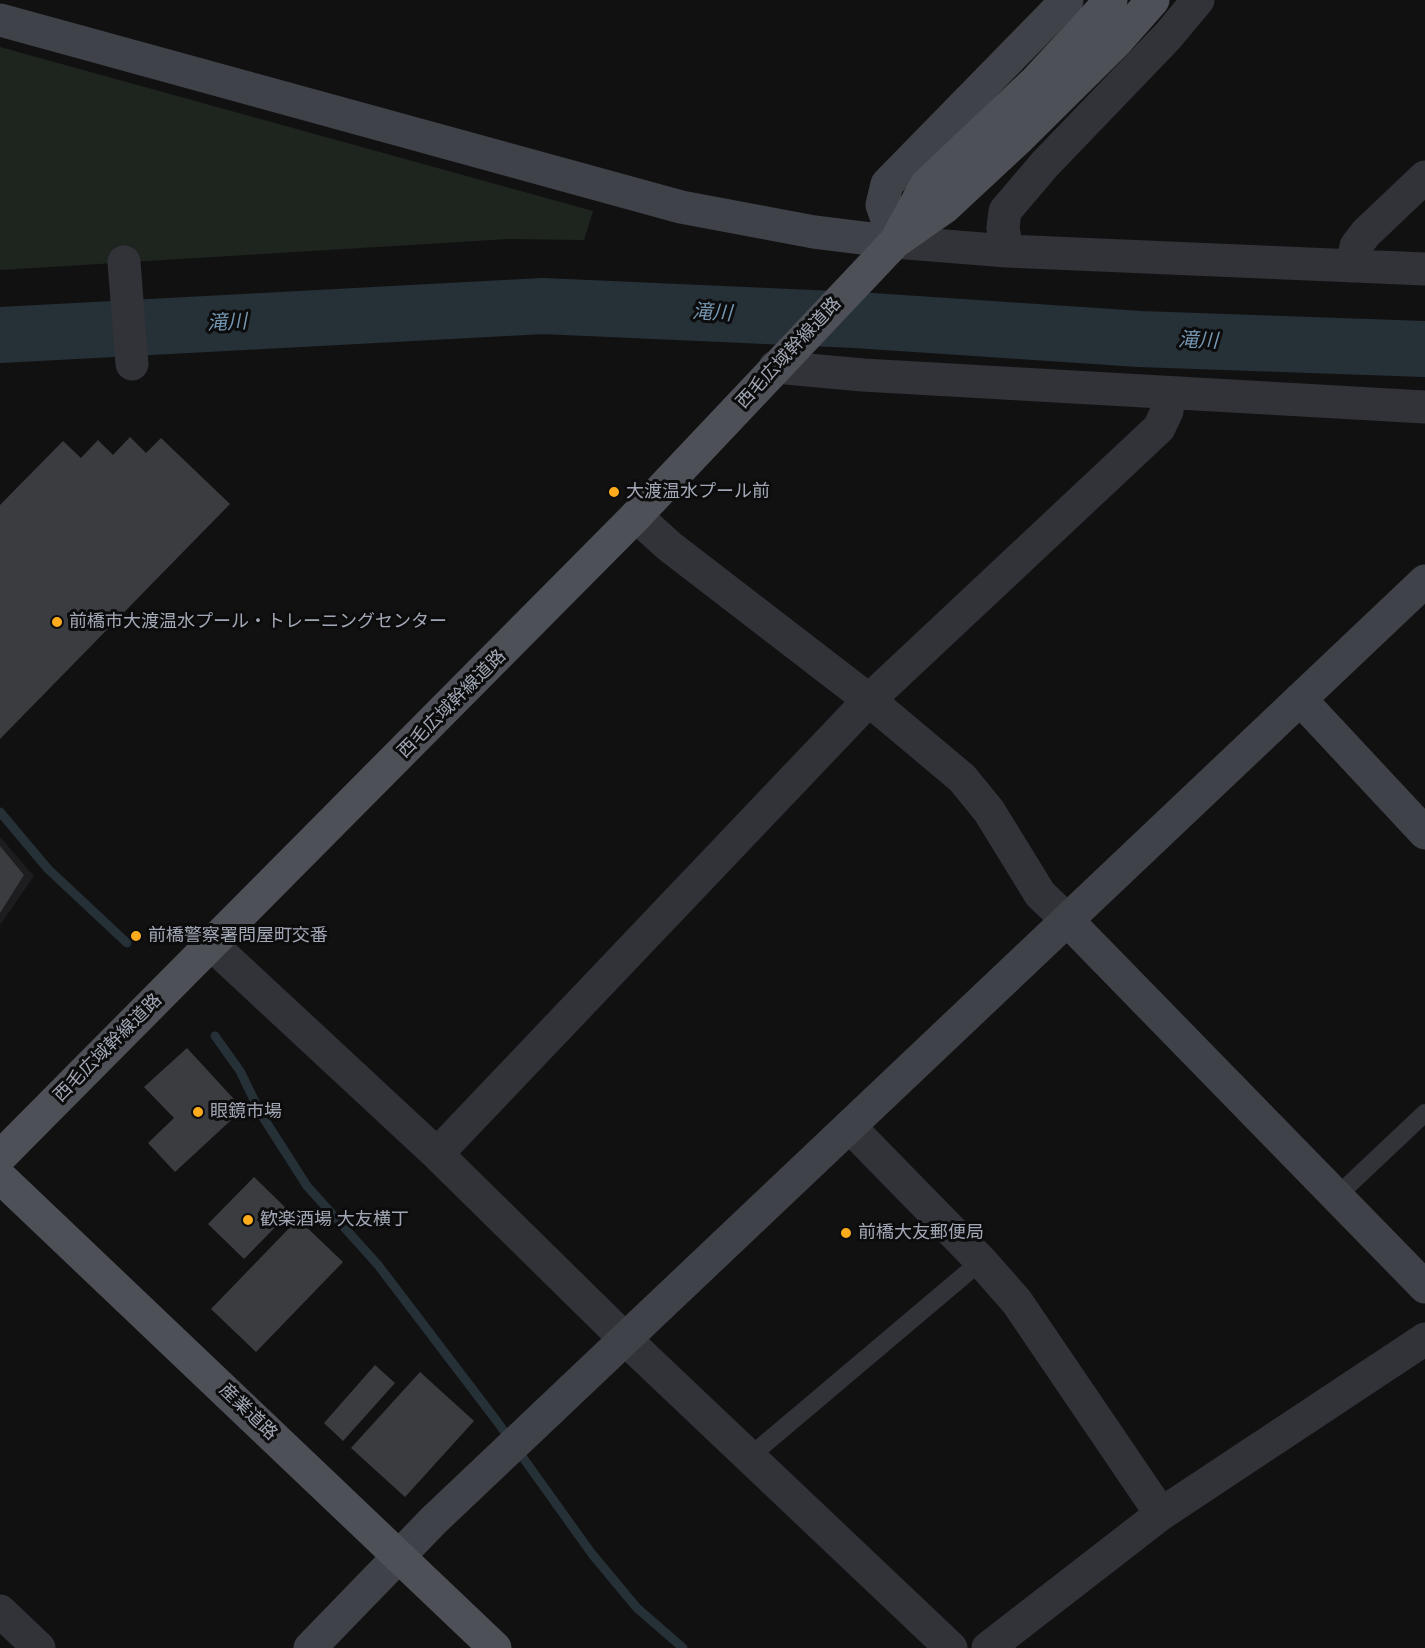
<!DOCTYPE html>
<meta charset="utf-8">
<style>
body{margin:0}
canvas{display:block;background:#111112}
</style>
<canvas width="1425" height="1648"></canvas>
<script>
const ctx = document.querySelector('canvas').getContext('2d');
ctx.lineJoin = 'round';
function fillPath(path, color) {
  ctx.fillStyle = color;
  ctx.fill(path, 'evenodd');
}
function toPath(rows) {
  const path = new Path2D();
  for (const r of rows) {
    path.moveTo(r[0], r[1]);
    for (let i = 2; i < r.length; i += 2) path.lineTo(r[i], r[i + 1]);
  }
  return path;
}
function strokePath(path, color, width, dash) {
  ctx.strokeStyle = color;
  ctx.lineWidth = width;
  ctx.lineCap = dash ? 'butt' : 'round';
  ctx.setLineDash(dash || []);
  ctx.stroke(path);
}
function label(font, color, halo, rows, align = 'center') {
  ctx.font = font + ' "Noto Sans","Noto Sans JP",sans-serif';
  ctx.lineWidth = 6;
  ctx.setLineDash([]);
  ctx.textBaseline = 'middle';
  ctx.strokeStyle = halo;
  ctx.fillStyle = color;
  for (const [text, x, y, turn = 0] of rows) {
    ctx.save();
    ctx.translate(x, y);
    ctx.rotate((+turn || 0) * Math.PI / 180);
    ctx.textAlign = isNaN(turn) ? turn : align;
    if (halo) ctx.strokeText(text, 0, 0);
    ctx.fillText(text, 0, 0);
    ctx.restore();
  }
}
fillPath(toPath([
 [0,837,34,876,0,925]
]), '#1d1d1f');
fillPath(toPath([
 [0,47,593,211,584,240,508,239,0,270]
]), '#1d251e');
strokePath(toPath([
 [0,812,48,869,127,943],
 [215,1036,240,1071,261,1114,307,1186,378,1265,496,1420,592,1554,637,1608,683,1648]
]), '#263037', 9);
strokePath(toPath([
 [0,335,543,306,856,320,1140,339,1425,349]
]), '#263037', 56);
fillPath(toPath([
 [130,437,146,453,161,438,230,504,0,739,0,505,63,441,81,458,98,440,113,455],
 [0,846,24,875,0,913],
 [187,1048,243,1109,175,1172,148,1143,174,1118,144,1087],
 [254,1177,290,1212,244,1259,208,1224],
 [298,1219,343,1262,256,1352,211,1309],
 [375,1365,395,1383,343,1441,324,1423],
 [420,1372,474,1421,405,1497,351,1448]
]), '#3a3c40');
strokePath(toPath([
 [1337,1196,1425,1113],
 [749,1457,981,1261]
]), '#313338', 18);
strokePath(toPath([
 [895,242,1007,251,1425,269],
 [1007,251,1003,228,1005,211,1045,164,1168,36,1198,0],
 [124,262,132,364],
 [1352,266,1356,246,1366,233,1425,177],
 [775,367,863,375,1425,407],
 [636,516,669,546,869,700,962,778,989,811,1040,894,1067,920],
 [211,944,437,1154,624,1338,951,1648],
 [850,1127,981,1261,1017,1302,1161,1514],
 [437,1154,869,700,1159,428,1167,411,1169,393],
 [0,1611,39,1648],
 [988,1648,1161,1514,1425,1339]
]), '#313338', 33);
strokePath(toPath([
 [0,20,681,207,814,232,895,242,882,205,887,184,1067,0],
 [1300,699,1425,833],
 [1067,920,1425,1287],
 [310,1648,434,1520,1425,581]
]), '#3f4248', 33);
strokePath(toPath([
 [899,235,926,185,1036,81,1111,0],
 [0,1157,636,516,895,242,945,207,1017,140,1116,42,1153,0],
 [0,1177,495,1648]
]), '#4d5057', 33);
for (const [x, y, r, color] of [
 [614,492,6,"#feab1d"],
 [57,622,6,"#feab1d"],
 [136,936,6,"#feab1d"],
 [198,1112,6,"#feab1d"],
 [248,1220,6,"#feab1d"],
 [846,1233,6,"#feab1d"]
]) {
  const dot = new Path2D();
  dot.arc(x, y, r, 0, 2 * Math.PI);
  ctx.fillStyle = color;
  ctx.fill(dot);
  strokePath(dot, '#0c0c0d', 2);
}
label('18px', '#a1a7b4', '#0c0c0d', [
 ["西毛広域幹線道路",789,353,-47],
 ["西毛広域幹線道路",452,704,-45],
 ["西毛広域幹線道路",108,1048,-45],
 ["産業道路",248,1412,44]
]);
label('18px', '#a1a7b4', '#0c0c0d', [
 ["大渡温水プール前",626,492],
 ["前橋市大渡温水プール・トレーニングセンター",69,622],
 ["前橋警察署問屋町交番",148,936],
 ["眼鏡市場",210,1112],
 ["歓楽酒場 大友横丁",260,1220],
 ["前橋大友郵便局",858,1233]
], 'left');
label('italic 20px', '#7597b2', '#0c0c0d', [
 ["滝川",712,313,3],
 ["滝川",227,323,-3],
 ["滝川",1198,341,2]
]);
</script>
